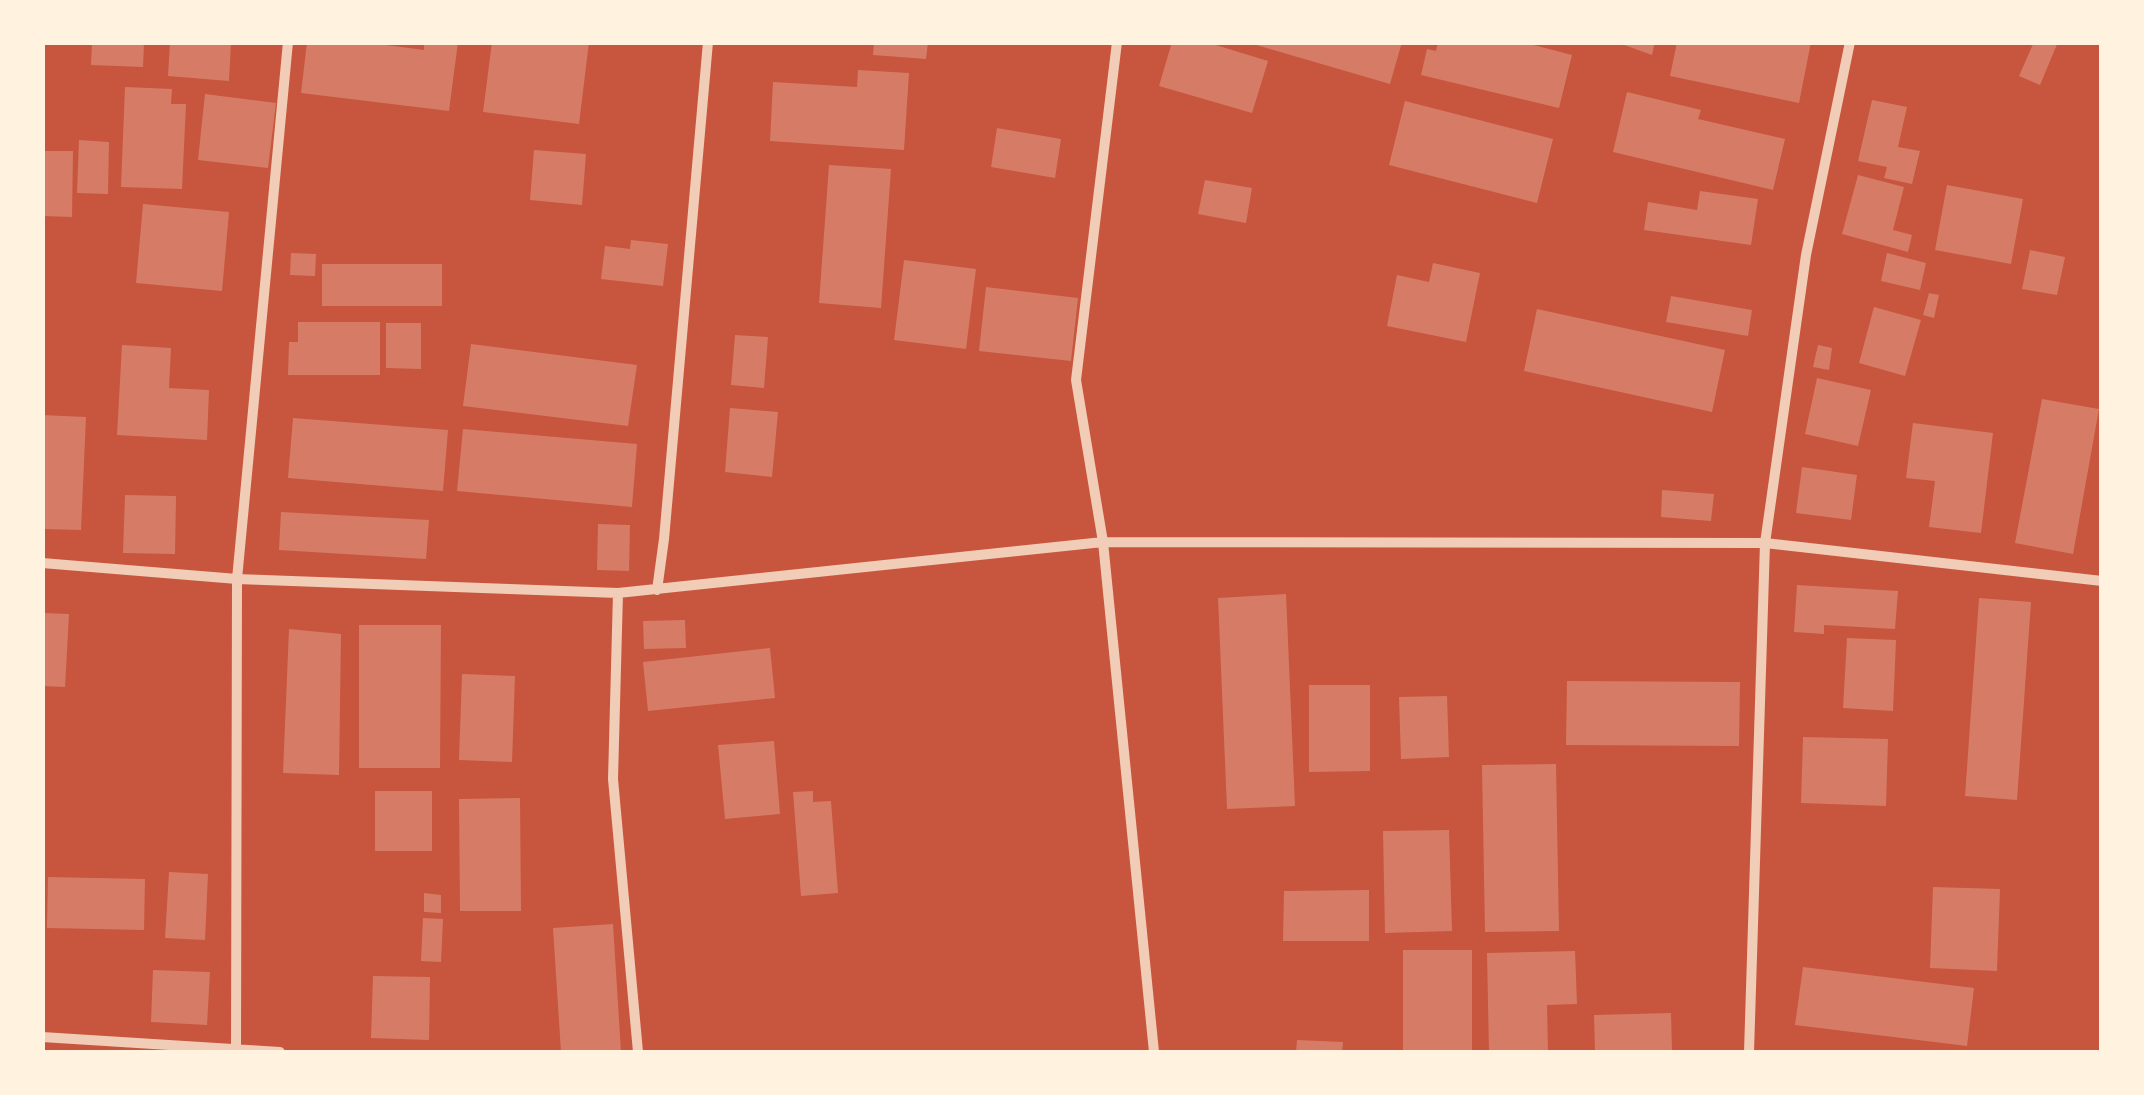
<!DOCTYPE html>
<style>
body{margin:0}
#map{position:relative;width:2144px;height:1095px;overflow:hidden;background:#c8553d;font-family:Raleway,sans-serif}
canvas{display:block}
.frame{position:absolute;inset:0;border:45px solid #fff3e0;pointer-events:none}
</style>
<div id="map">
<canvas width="2144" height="1095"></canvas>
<div class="frame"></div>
</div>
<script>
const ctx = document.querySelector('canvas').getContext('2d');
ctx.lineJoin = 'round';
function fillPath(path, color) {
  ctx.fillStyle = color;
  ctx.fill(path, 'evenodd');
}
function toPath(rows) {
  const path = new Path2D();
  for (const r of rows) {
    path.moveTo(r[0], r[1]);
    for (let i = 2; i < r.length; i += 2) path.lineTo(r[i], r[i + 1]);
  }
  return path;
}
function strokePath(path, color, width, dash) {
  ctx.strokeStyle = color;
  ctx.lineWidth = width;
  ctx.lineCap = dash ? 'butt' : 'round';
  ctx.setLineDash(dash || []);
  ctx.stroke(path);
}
fillPath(toPath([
 [92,42,144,42,143,67,91,65],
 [170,42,231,42,229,81,168,76],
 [307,42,363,42,424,50,424,42,458,42,449,111,301,93],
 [492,42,589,42,579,124,483,112],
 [874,42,928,42,926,59,873,55],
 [1172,42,1206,42,1268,61,1252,113,1159,86],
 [1246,42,1402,42,1390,84],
 [1438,42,1522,42,1572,55,1559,108,1421,75,1427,49,1436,51],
 [1616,42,1655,42,1652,55],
 [1677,42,1811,42,1799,103,1670,76],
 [2034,42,2058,42,2040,85,2019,76],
 [858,70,909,73,904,150,770,141,773,82,857,87],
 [125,87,172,89,171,104,186,104,182,189,121,187],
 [1627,92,1701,110,1698,119,1785,139,1773,190,1613,152],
 [205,94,276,103,268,168,198,160],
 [1872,100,1907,107,1898,147,1920,151,1912,184,1884,178,1887,167,1858,161],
 [1405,101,1553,139,1537,203,1389,165],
 [997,128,1061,139,1055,178,991,167],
 [79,140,109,142,108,194,77,193],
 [534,150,586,154,582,205,530,200],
 [42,151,73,151,72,217,42,216],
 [829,165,891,169,881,308,819,303],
 [1858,175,1904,187,1893,230,1912,235,1908,252,1842,234],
 [1205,180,1252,188,1246,223,1198,214],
 [1947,185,2023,199,2011,264,1935,250],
 [1700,191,1758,199,1751,245,1644,230,1648,202,1697,210],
 [143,204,229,212,222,291,136,283],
 [631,240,668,244,663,286,601,279,605,246,630,249],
 [2030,250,2065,257,2057,295,2022,289],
 [291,253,316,254,315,276,290,275],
 [1887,253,1926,263,1920,290,1881,281],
 [904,260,976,269,966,349,894,340],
 [1433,263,1480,273,1466,342,1387,326,1397,275,1429,282],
 [322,264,442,264,442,306,322,306],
 [986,287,1078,298,1071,361,979,351],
 [1929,293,1939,295,1934,318,1923,315],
 [1671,296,1752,310,1748,336,1666,322],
 [1874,307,1921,320,1905,376,1859,363],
 [1537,309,1725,350,1712,412,1524,371],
 [298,322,380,322,380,375,288,375,289,342,298,342],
 [386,323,421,323,421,369,386,368],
 [735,335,768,337,764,388,731,385],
 [471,344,637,365,628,426,463,406],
 [122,345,171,348,169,388,209,390,207,440,117,435],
 [1818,345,1832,348,1829,370,1813,367],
 [1817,378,1871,390,1858,446,1805,434],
 [2042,399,2099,409,2073,554,2015,543],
 [730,408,778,412,772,477,725,472],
 [42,415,86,417,81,530,42,529],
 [293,418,448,430,443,491,288,478],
 [1913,423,1993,433,1981,533,1929,527,1935,481,1906,478],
 [463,429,637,444,632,507,457,491],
 [1802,467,1857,475,1851,520,1796,513],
 [1662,490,1714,494,1711,521,1661,517],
 [125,495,176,496,175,554,123,553],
 [281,512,429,520,426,559,279,550],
 [598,524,630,525,629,571,597,570],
 [1797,585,1898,591,1895,629,1824,625,1824,634,1794,632],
 [1286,594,1295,806,1227,809,1218,598],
 [1979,598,2031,602,2017,800,1965,796],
 [42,613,69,614,65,687,42,686],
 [685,620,686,648,644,649,643,621],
 [359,625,441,625,440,768,359,768],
 [289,629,341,634,339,775,283,773],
 [1847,638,1896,640,1893,711,1843,708],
 [770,648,775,698,648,711,643,662],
 [462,674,515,676,512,762,459,760],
 [1567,681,1740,682,1739,746,1566,745],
 [1309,685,1370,685,1370,771,1309,772],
 [1447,696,1449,757,1401,759,1399,697],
 [1803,737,1888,739,1886,806,1801,803],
 [774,741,780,814,725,819,718,745],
 [1556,764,1559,931,1485,932,1482,765],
 [375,791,432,791,432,851,375,851],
 [813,791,813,802,831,801,838,893,801,896,793,792],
 [520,798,521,911,460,911,459,799],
 [1449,830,1452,931,1385,933,1383,831],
 [169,872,208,874,205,940,165,938],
 [48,877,145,879,144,930,47,928],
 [1933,887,2000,889,1997,971,1930,968],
 [1369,890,1369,941,1283,941,1284,891],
 [424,893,441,895,441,913,424,912],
 [423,918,443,919,441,962,421,961],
 [613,924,621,1052,561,1052,553,928],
 [1403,950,1472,950,1472,1052,1403,1052],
 [1575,951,1577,1004,1547,1005,1548,1052,1489,1052,1487,953],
 [1803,967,1974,988,1967,1046,1795,1025],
 [153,970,210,972,207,1025,151,1022],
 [373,976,430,977,429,1040,371,1038],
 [1671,1013,1672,1052,1595,1052,1594,1015],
 [1297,1040,1343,1042,1342,1052,1296,1052]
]), '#d67c66');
strokePath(toPath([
 [1117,42,1076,380,1103,542,1154,1052],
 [42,563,237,579,618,593,1103,542,1765,543,2102,581],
 [657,590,664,539,708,42],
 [618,593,613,779,638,1052],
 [42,1037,280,1052],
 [236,1048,237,579,288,42],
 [1749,1052,1765,543,1806,255,1850,42]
]), '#f1ccb7', 10);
</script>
